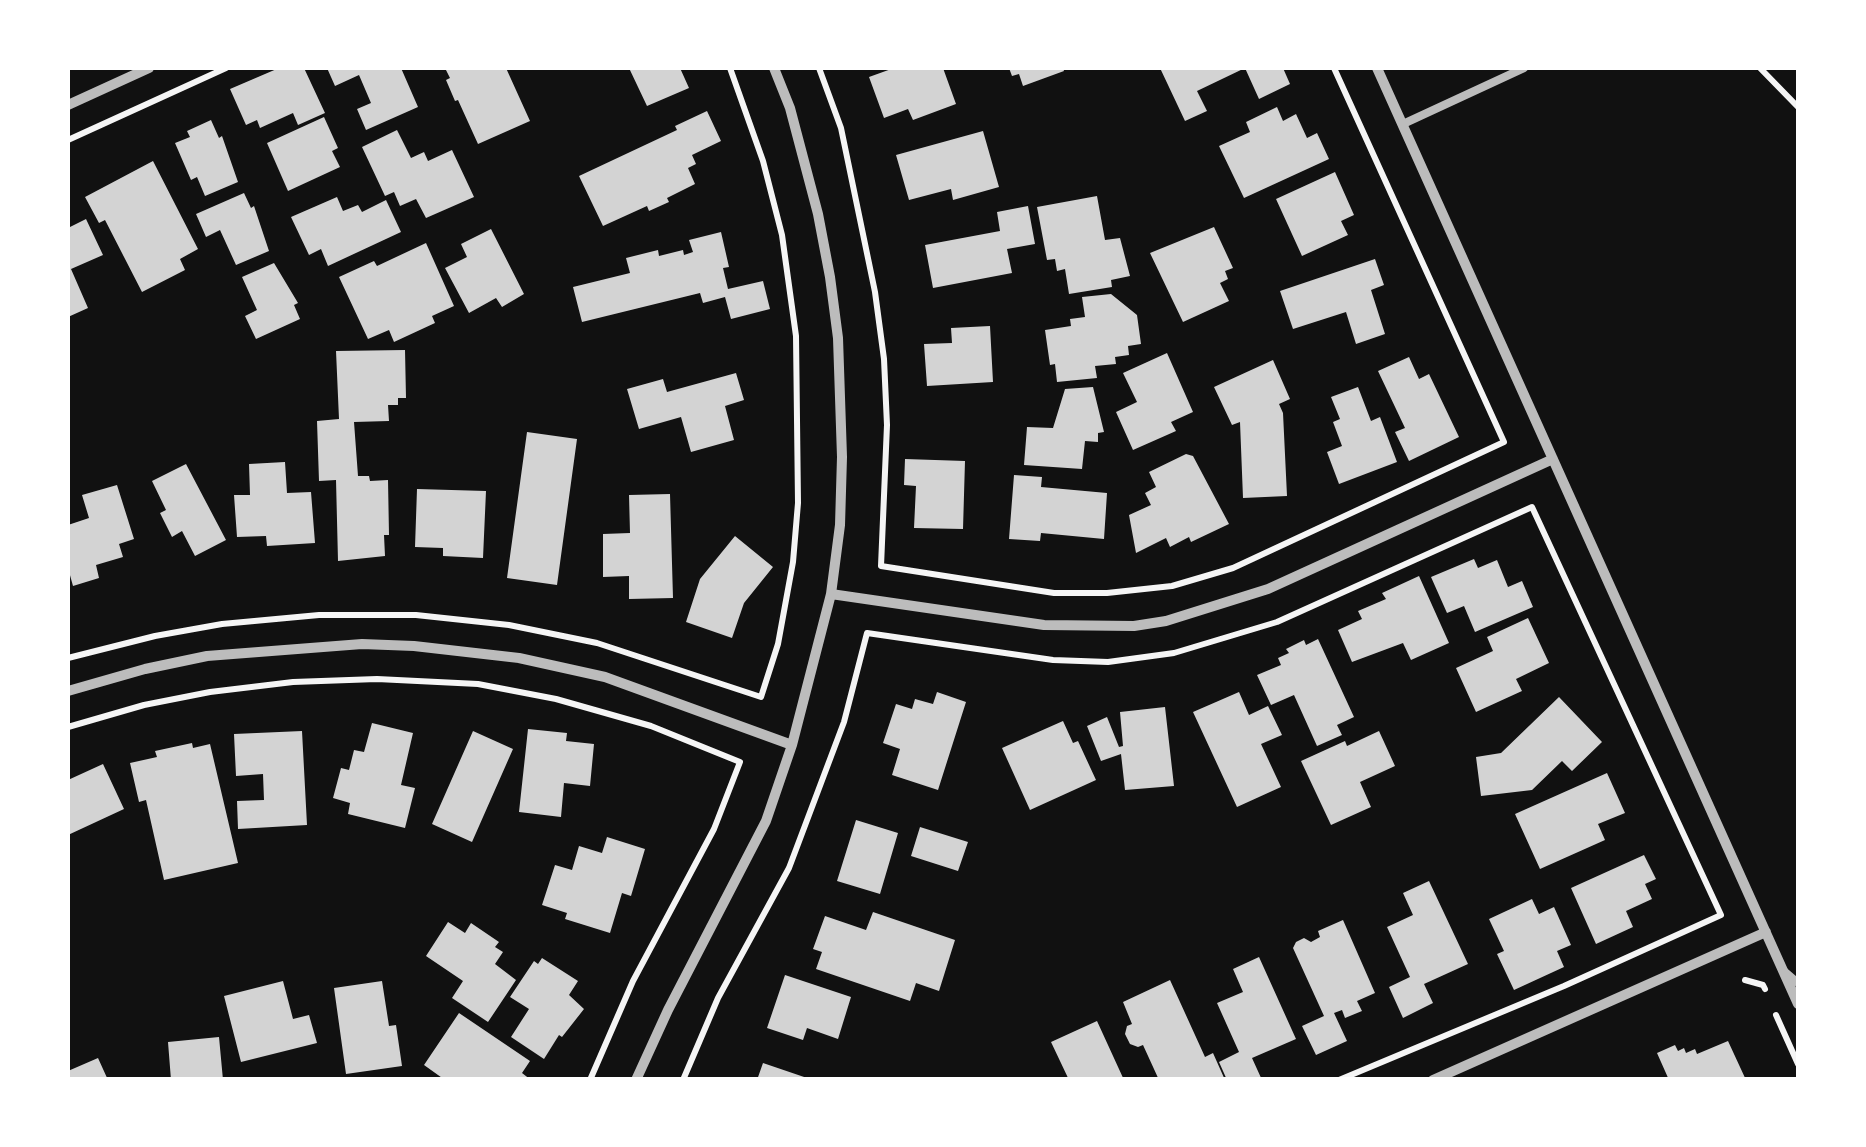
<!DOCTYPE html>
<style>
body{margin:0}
#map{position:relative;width:1866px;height:1147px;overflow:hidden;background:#111;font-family:Literata,serif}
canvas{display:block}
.frame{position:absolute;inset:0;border:70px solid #fff;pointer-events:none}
</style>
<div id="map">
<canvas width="1866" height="1147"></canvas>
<div class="frame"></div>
</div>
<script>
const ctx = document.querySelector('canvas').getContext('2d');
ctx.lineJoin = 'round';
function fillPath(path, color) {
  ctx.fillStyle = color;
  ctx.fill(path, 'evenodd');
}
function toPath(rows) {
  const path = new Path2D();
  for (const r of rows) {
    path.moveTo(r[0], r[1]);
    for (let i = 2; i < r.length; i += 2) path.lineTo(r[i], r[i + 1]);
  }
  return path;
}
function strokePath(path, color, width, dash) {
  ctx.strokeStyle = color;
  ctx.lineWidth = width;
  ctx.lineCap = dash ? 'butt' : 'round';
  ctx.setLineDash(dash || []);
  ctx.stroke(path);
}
fillPath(toPath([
 [279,68,304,68,325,113,298,125,293,113,260,128,257,120,246,125,230,89],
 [327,68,401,68,418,107,366,130,357,109,371,103,359,75,335,86],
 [445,68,506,68,530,121,478,144,458,100,455,101,446,80,450,78],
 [629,68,680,68,689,88,647,106],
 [894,68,943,68,956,104,913,120,908,109,884,118,869,77],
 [1009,68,1063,68,1064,71,1023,86,1019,74,1012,76],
 [1160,68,1283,68,1290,84,1259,99,1245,68,1197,91,1207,111,1185,121],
 [1277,107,1283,121,1296,114,1307,138,1317,133,1329,159,1244,198,1219,146,1250,132,1246,122],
 [707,111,721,141,692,155,696,164,688,168,695,184,667,198,669,202,649,211,647,206,603,226,579,176,677,130,675,126],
 [324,117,338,148,332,151,340,167,288,191,267,143],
 [211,120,219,138,222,136,238,182,205,196,197,177,191,180,175,143,190,137,187,131],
 [397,130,411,158,424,152,428,161,452,150,474,197,426,218,416,199,400,206,394,192,385,196,362,147],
 [983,131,999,187,953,200,951,189,909,200,896,155],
 [153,161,198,249,180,259,185,270,142,292,105,220,99,223,85,197],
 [1335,172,1354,215,1341,221,1348,235,1302,256,1276,199],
 [244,193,251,208,254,206,269,251,236,265,220,230,206,237,196,214],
 [1097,196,1105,240,1120,238,1130,276,1111,280,1112,287,1069,294,1065,269,1057,271,1055,259,1047,260,1037,207],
 [337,197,343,211,358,205,362,212,386,200,401,232,328,266,321,249,309,255,291,217],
 [1028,206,1035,244,1007,249,1012,273,933,288,925,245,1000,231,997,212],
 [86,219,103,255,71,269,88,308,68,317,68,228],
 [1214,227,1233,268,1225,271,1228,279,1220,283,1229,301,1183,322,1150,253],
 [491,229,524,294,502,307,496,298,469,313,445,268,467,257,461,244],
 [721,232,729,267,723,268,728,289,763,281,770,309,731,319,725,297,703,303,700,293,582,322,573,287,630,273,626,258,658,250,659,256,683,250,684,255,693,252,689,240],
 [426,243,454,306,432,316,435,323,394,342,389,330,368,339,339,277,374,261,377,266],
 [1375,259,1384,285,1371,290,1385,334,1356,344,1346,312,1293,329,1280,291],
 [274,263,298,303,294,305,300,319,256,339,245,316,257,310,242,277],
 [1111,294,1137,315,1141,344,1128,346,1129,355,1115,357,1116,364,1095,366,1097,378,1057,382,1055,364,1050,365,1045,330,1071,326,1070,319,1085,317,1082,297],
 [990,326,993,382,927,386,924,344,952,343,951,328],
 [405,350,406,398,398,398,398,405,388,405,389,421,354,422,358,476,369,476,370,481,388,480,389,535,384,535,385,556,338,561,336,480,319,481,317,421,339,419,336,351],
 [1167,353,1193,412,1171,422,1176,431,1133,450,1116,412,1137,402,1123,373],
 [1409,357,1419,379,1429,374,1459,437,1409,461,1395,432,1405,428,1378,371],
 [1273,360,1290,399,1279,404,1283,413,1287,496,1243,498,1240,422,1232,425,1214,387],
 [736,373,744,400,725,406,734,440,691,452,681,417,639,429,627,389,663,379,667,392],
 [1093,387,1104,432,1098,433,1098,442,1085,441,1082,469,1024,465,1027,427,1053,428,1065,389],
 [1358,387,1371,421,1380,417,1397,462,1339,484,1327,452,1342,446,1333,422,1340,419,1331,397],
 [527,432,577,439,557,585,507,578],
 [1186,454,1193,456,1229,524,1191,542,1189,537,1170,547,1166,538,1136,553,1129,515,1151,505,1145,493,1156,487,1149,472],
 [905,459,965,461,963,529,914,528,916,486,904,485],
 [285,462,287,493,311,492,315,543,267,546,266,536,237,537,234,495,250,495,249,464],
 [186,464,226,540,195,556,182,531,172,537,160,513,166,510,152,481],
 [1014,475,1042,477,1041,487,1107,493,1104,539,1041,533,1040,541,1009,539],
 [117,485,134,539,119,544,123,557,96,565,99,578,73,586,68,568,68,525,89,518,82,495],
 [417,489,486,491,483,558,443,556,443,548,415,547],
 [670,494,673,598,629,599,629,576,603,577,603,534,630,533,629,495],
 [735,536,773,567,744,603,732,638,686,622,700,579],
 [1474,559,1478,568,1497,560,1508,587,1522,581,1533,607,1475,632,1464,606,1447,613,1431,577],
 [1419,576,1449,643,1411,660,1403,643,1352,662,1338,630,1362,619,1358,611,1386,599,1382,593],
 [1528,618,1549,663,1516,679,1522,691,1476,712,1456,668,1493,651,1487,637],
 [1318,639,1354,717,1337,725,1342,735,1317,746,1294,695,1271,705,1257,675,1281,665,1278,658,1289,653,1286,649,1304,640,1306,645],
 [937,692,966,702,938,790,892,775,900,749,883,743,896,704,912,709,915,699,933,704],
 [1239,692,1249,715,1268,706,1282,735,1261,744,1281,787,1237,807,1193,712],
 [1559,697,1602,742,1572,771,1562,761,1532,790,1481,796,1476,757,1501,753],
 [1165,707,1174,786,1125,790,1121,754,1101,761,1087,726,1107,717,1119,747,1123,746,1120,712],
 [1063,721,1073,743,1078,741,1096,780,1030,810,1002,748],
 [372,723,413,733,401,785,415,788,405,828,348,814,350,803,333,798,341,768,349,770,354,750,364,752],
 [528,729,567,733,566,741,594,744,590,786,564,783,561,817,519,812],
 [302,731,307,825,238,829,237,801,264,800,263,774,236,776,234,734],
 [473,731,513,749,472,842,432,824],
 [1379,731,1395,766,1360,782,1371,807,1331,825,1301,761,1345,741,1347,746],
 [192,743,193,748,210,744,238,863,164,880,146,800,139,802,130,763,157,757,155,751],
 [103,764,124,809,68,835,68,780],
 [1607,773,1625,813,1598,824,1605,840,1540,869,1515,814],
 [856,820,898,833,880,894,837,881],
 [920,827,968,842,958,871,911,856],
 [607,837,645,849,631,896,622,893,610,933,565,919,567,913,542,905,555,865,572,870,579,846,602,853],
 [1644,855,1656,879,1645,884,1652,899,1626,911,1633,927,1596,944,1571,888],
 [1429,881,1468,964,1424,984,1433,1003,1403,1018,1389,987,1410,977,1387,927,1413,915,1403,893],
 [1532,899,1539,914,1554,907,1571,945,1557,951,1564,967,1514,990,1497,954,1504,951,1489,919],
 [873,912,955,940,939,991,916,983,910,1001,816,969,822,952,813,949,825,916,866,930],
 [1343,920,1375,993,1357,1001,1362,1011,1345,1018,1342,1010,1334,1013,1347,1041,1316,1055,1302,1026,1324,1016,1293,948,1296,942,1304,938,1311,942,1320,937,1318,931],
 [448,922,465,933,471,923,499,942,495,947,503,952,495,964,516,980,488,1022,452,998,463,981,426,956],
 [1259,957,1296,1039,1252,1058,1262,1080,1227,1080,1219,1062,1239,1052,1217,1003,1243,992,1233,969],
 [542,958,578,981,569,995,584,1009,562,1037,559,1035,544,1059,511,1037,529,1009,510,997,534,961,538,964],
 [785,975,851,997,838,1039,807,1028,803,1040,767,1028],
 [1170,980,1205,1057,1213,1053,1225,1080,1159,1080,1143,1045,1138,1047,1130,1044,1125,1034,1127,1026,1132,1024,1123,1002],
 [283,981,293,1019,309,1015,317,1043,241,1062,224,996],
 [382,981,389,1026,396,1025,402,1066,346,1074,334,988],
 [459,1013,530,1061,522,1073,531,1080,445,1080,424,1065],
 [1097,1021,1124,1080,1069,1080,1051,1042],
 [219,1037,223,1080,171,1080,168,1042],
 [1728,1041,1746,1080,1669,1080,1657,1053,1675,1045,1678,1051,1684,1048,1686,1053,1695,1049,1697,1054],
 [98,1058,108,1080,68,1080,68,1071],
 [763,1063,810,1079,810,1080,757,1080]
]), '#d3d3d3');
strokePath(toPath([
 [819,68,841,128,875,292,884,359,887,425,881,566,1054,593,1107,593,1172,586,1233,568,1504,442,1334,68],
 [1760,68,1798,107],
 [68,140,226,68],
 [68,658,155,636,222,624,319,615,416,615,509,625,597,643,761,697,778,644,793,562,798,503,796,336,782,235,763,161,730,68],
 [68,727,144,705,210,692,293,682,377,679,478,684,556,699,651,726,740,762,714,829,633,981,590,1080],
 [1745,980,1763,985,1765,989],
 [1776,1015,1798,1064],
 [683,1080,718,998,789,868,844,722,867,633,1053,660,1108,662,1174,653,1277,622,1532,507,1721,915,1564,986,1339,1080]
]), '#f5f5f5', 6);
strokePath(toPath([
 [1403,124,1524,68],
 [1784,971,1798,983]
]), '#bcbcbc', 8);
strokePath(toPath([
 [1377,68,1798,1004],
 [68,105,149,68],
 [831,594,1044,625,1134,626,1166,621,1268,589,1553,459],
 [68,691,145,669,207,656,362,644,414,646,519,658,605,677,792,745],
 [636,1080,668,1010,766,821,792,745,831,594,840,525,842,457,838,338,830,277,818,214,790,108,774,68],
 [1433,1080,1766,932]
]), '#bcbcbc', 10);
</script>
